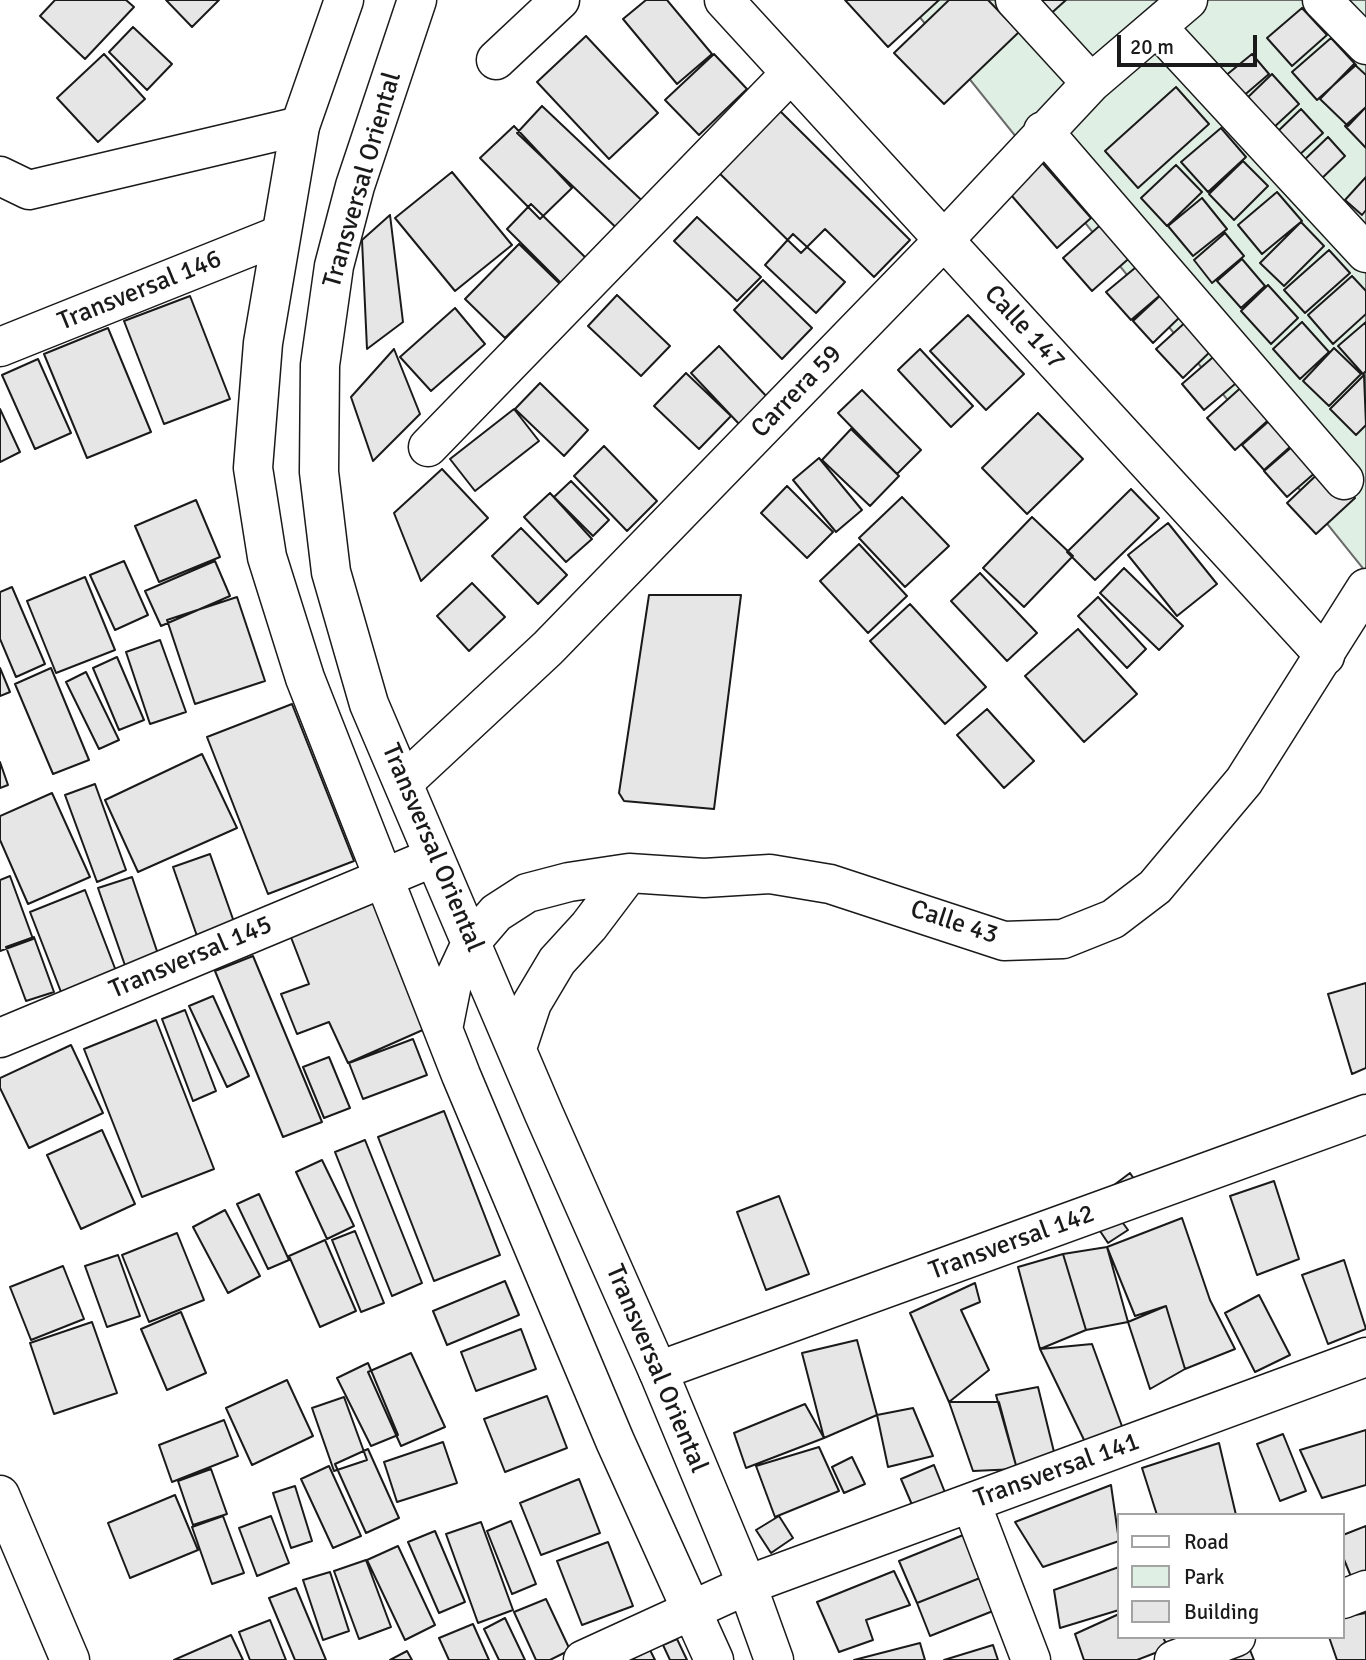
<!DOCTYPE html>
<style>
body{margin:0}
#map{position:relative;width:1366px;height:1660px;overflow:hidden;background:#fff;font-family:Signika,sans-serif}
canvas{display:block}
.legend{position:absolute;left:1117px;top:1513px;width:228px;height:126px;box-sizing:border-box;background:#fff;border:2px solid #a3a3a3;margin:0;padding:9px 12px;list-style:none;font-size:21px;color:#1a1a1a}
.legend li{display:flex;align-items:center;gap:14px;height:35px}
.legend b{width:35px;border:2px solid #a3a3a3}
.scale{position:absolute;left:1117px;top:35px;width:140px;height:32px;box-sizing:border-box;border:4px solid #1a1a1a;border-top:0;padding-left:9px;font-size:21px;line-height:24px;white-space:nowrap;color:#1a1a1a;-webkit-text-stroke:5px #fff;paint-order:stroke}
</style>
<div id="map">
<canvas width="1366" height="1660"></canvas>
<ul class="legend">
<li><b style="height:9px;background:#fff"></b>Road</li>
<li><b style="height:19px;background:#e0efe3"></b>Park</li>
<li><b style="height:19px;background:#e6e6e6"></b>Building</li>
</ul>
<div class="scale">20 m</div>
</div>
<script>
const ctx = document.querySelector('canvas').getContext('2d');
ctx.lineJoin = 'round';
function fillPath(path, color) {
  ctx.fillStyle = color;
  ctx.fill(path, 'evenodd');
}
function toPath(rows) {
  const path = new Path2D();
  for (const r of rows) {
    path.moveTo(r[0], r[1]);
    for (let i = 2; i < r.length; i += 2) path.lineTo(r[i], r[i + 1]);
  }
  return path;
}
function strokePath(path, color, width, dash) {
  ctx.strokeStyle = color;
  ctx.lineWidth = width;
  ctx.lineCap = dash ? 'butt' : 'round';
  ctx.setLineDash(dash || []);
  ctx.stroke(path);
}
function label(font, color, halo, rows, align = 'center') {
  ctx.font = font + ' Signika,sans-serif';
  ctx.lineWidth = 5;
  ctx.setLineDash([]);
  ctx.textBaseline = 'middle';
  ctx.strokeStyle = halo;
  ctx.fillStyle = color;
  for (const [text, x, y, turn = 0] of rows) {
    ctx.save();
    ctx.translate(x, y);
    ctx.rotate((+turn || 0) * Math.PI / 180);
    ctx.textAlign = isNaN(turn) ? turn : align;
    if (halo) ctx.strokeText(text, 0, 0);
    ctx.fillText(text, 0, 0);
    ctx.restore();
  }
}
const green = toPath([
 [906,0,1366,0,1366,572,906,0]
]);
fillPath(green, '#e0efe3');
strokePath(green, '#6a6a6a', 2);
const building = toPath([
 [55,0,126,0,134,7,85,59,40,16,55,0],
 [166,0,219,0,192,27,166,0],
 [646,0,667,0,712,54,677,84,623,19,646,0],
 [845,0,939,0,888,47,845,0],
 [949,0,988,0,1019,32,944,104,894,53,949,0],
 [1029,0,1066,0,1046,18,1029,0],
 [1302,8,1327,35,1292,66,1267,38,1302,8],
 [133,27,172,64,147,90,109,52,133,27],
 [586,36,658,113,609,159,537,82,586,36],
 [1331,38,1356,65,1317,100,1292,72,1331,38],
 [104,54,145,99,98,142,57,98,104,54],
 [714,54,747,89,699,135,665,100,714,54],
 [1252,54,1269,74,1241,98,1224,77,1252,54],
 [1354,64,1366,75,1366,107,1348,126,1320,99,1354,64],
 [1272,74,1299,104,1271,130,1244,101,1272,74],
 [1176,87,1209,124,1138,188,1105,151,1176,87],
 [542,106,653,211,627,238,517,133,542,106],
 [776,107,910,240,874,277,825,229,801,253,715,169,776,107],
 [1366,107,1366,148,1345,126,1366,107],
 [1301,109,1323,133,1296,158,1274,135,1301,109],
 [514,126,572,188,540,219,480,158,514,126],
 [1221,128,1246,157,1208,192,1181,162,1221,128],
 [1328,137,1345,156,1317,183,1299,165,1328,137],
 [1038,158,1091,218,1057,248,1005,188,1038,158],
 [1243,161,1268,186,1234,220,1209,194,1243,161],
 [1176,165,1202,192,1167,226,1141,198,1176,165],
 [452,172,512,245,455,291,395,218,452,172],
 [1366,177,1366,210,1362,215,1345,200,1366,177],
 [1277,192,1302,221,1262,254,1238,225,1277,192],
 [1202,198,1227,229,1193,256,1168,226,1202,198],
 [531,204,589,261,564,286,507,229,531,204],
 [390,215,403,322,367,349,362,240,390,215],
 [697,217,761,277,737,301,674,241,697,217],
 [1105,221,1134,254,1092,291,1063,258,1105,221],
 [1301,222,1324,246,1284,286,1260,263,1301,222],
 [1225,233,1244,256,1212,283,1194,260,1225,233],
 [793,234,845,282,816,313,765,265,793,234],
 [519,244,560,284,505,338,465,299,519,244],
 [1329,250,1350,273,1305,313,1284,290,1329,250],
 [1242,259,1265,286,1241,308,1217,281,1242,259],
 [1141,263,1165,291,1131,320,1106,292,1141,263],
 [1352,276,1366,291,1366,314,1333,344,1308,315,1352,276],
 [763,280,812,328,782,359,734,310,763,280],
 [1268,285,1298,318,1271,344,1241,311,1268,285],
 [1163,293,1183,314,1153,343,1133,321,1163,293],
 [617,295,670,346,641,376,588,326,617,295],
 [190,296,230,399,164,424,124,321,190,296],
 [455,308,485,344,431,391,400,357,455,308],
 [968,315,1024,374,986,410,930,351,968,315],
 [1189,319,1215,347,1183,378,1156,349,1189,319],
 [1302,322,1329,352,1300,379,1273,349,1302,322],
 [1366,322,1366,371,1363,374,1338,346,1366,322],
 [108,328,151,432,87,458,44,354,108,328],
 [719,346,769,399,740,425,691,373,719,346],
 [1334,348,1361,374,1329,406,1303,381,1334,348],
 [394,349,420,414,373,461,351,397,394,349],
 [920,349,973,406,951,427,898,370,920,349],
 [1219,352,1241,379,1204,410,1182,384,1219,352],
 [38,359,71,433,35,449,2,375,38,359],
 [686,373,731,416,699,449,654,406,686,373],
 [1364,375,1366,425,1356,435,1330,409,1364,375],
 [540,383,588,430,564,456,515,409,540,383],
 [1246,383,1274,415,1235,450,1207,418,1246,383],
 [862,390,921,450,897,474,838,413,862,390],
 [0,409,20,452,0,462,0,409],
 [514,409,539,441,475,491,450,459,514,409],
 [1038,413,1083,459,1027,514,982,468,1038,413],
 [1278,413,1300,438,1264,470,1242,445,1278,413],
 [851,429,899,476,870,506,822,460,851,429],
 [1301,439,1324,465,1287,497,1264,471,1301,439],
 [604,446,657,501,627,531,574,476,604,446],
 [819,458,862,510,836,532,793,480,819,458],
 [1325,467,1355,498,1316,534,1287,503,1325,467],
 [442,469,488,518,421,581,394,513,442,469],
 [571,481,609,520,593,536,554,497,571,481],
 [787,486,833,532,807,558,761,513,787,486],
 [1131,489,1159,518,1095,580,1067,552,1131,489],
 [550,493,592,539,566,562,524,517,550,493],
 [902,497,949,546,905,587,859,538,902,497],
 [196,500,220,557,159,582,135,526,196,500],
 [1032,517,1073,556,1024,607,983,568,1032,517],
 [1168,523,1217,584,1177,616,1128,555,1168,523],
 [521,528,567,575,538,604,492,556,521,528],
 [859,544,907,596,868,633,820,581,859,544],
 [124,561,148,615,115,630,90,575,124,561],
 [215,561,230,596,161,626,145,591,215,561],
 [1124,568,1183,626,1159,650,1100,593,1124,568],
 [980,573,1037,633,1007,661,951,601,980,573],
 [85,577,115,650,56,673,27,601,85,577],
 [472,583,505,617,469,651,437,616,472,583],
 [12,587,45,664,16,677,0,639,0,592,12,587],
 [649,595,741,595,714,809,624,801,619,793,649,595],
 [237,597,265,681,195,704,167,620,237,597],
 [1098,597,1146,649,1127,668,1078,616,1098,597],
 [910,604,986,687,945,724,870,641,910,604],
 [1078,629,1137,694,1084,742,1025,676,1078,629],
 [160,640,186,712,150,724,126,652,160,640],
 [117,657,144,720,119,730,93,668,117,657],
 [0,668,10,692,0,696,0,668],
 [51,668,89,760,53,774,15,684,51,668],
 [86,672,119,740,99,749,66,682,86,672],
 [292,704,354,861,268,894,207,737,292,704],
 [987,709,1034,761,1004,788,957,735,987,709],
 [202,754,237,828,138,872,105,800,202,754],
 [0,762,8,785,0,788,0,762],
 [95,784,126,870,97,882,65,795,95,784],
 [52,793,90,877,28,904,0,840,0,816,52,793],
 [210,854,234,922,197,936,173,867,210,854],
 [10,876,33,939,0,951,0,880,10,876],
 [132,877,161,963,128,974,98,888,132,877],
 [85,890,116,971,61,992,30,912,85,890],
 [374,895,425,1029,348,1063,329,1022,297,1034,281,994,309,984,287,927,374,895],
 [34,937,54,992,26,1001,6,947,34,937],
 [253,956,322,1122,283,1137,215,971,253,956],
 [1366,983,1366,1068,1352,1074,1328,994,1366,983],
 [213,996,249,1076,227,1087,189,1006,213,996],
 [185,1010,216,1091,193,1101,162,1019,185,1010],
 [156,1020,214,1169,142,1197,84,1049,156,1020],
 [413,1039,427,1075,363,1099,349,1063,413,1039],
 [71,1045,103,1113,29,1148,0,1088,0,1078,71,1045],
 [329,1057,350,1108,324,1118,303,1067,329,1057],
 [444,1111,500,1255,434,1281,378,1137,444,1111],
 [102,1130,135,1204,81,1229,47,1155,102,1130],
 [365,1140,422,1283,392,1296,335,1152,365,1140],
 [322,1160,354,1226,327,1239,296,1172,322,1160],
 [1130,1173,1136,1182,1110,1188,1130,1173],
 [1274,1181,1299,1259,1257,1275,1230,1196,1274,1181],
 [259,1194,289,1260,268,1269,237,1204,259,1194],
 [779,1196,809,1274,766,1290,737,1212,779,1196],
 [225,1210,260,1276,228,1293,193,1227,225,1210],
 [1182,1218,1210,1300,1235,1349,1185,1369,1166,1306,1135,1316,1107,1247,1182,1218],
 [1120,1219,1128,1230,1108,1243,1100,1231,1120,1219],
 [355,1231,384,1303,361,1312,332,1240,355,1231],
 [177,1233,204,1300,149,1322,122,1255,177,1233],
 [325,1240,356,1311,320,1327,289,1256,325,1240],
 [1107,1247,1128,1322,1086,1330,1063,1254,1107,1247],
 [1063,1254,1086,1330,1040,1349,1018,1267,1063,1254],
 [118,1255,140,1316,107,1327,85,1266,118,1255],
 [1344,1260,1366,1329,1328,1344,1302,1275,1344,1260],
 [63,1266,84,1319,31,1340,10,1287,63,1266],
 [505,1281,519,1315,447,1345,433,1311,505,1281],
 [975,1283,980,1302,961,1310,989,1370,949,1402,910,1313,975,1283],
 [1259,1295,1290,1355,1255,1372,1225,1313,1259,1295],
 [1166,1306,1185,1369,1150,1389,1128,1322,1166,1306],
 [181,1312,206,1373,167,1390,141,1329,181,1312],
 [92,1322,117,1393,54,1414,30,1343,92,1322],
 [521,1329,536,1369,476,1391,461,1352,521,1329],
 [857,1340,877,1415,824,1438,802,1353,857,1340],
 [1092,1344,1123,1429,1086,1444,1040,1349,1092,1344],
 [411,1353,445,1427,401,1446,368,1372,411,1353],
 [368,1363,398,1435,371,1446,337,1378,368,1363],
 [287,1380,313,1436,252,1465,226,1408,287,1380],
 [1038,1387,1055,1456,1017,1469,996,1395,1038,1387],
 [547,1396,567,1448,505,1472,484,1419,547,1396],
 [344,1397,367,1460,334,1471,312,1408,344,1397],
 [949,1402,999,1402,1017,1469,973,1471,949,1402],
 [805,1404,824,1438,746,1468,734,1433,805,1404],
 [913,1408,933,1456,888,1467,877,1415,913,1408],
 [224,1420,238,1456,172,1482,159,1445,224,1420],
 [1366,1430,1366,1485,1322,1498,1300,1450,1366,1430],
 [1283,1434,1306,1491,1280,1501,1257,1444,1283,1434],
 [443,1442,457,1483,397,1502,384,1462,443,1442],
 [1219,1443,1236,1515,1157,1515,1142,1468,1219,1443],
 [819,1447,839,1491,775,1517,756,1466,819,1447],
 [368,1449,399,1518,366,1533,335,1464,368,1449],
 [852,1457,865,1484,844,1493,832,1467,852,1457],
 [934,1465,948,1500,916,1514,901,1479,934,1465],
 [329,1466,361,1536,333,1548,301,1479,329,1466],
 [211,1469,227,1514,193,1525,178,1481,211,1469],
 [579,1479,600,1533,541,1555,520,1503,579,1479],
 [1111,1485,1119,1541,1043,1567,1015,1522,1111,1485],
 [295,1486,312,1541,291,1548,273,1493,295,1486],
 [175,1495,198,1550,130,1578,108,1523,175,1495],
 [223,1516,244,1573,212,1584,192,1527,223,1516],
 [271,1516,289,1563,257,1576,239,1528,271,1516],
 [779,1516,793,1538,771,1553,756,1530,779,1516],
 [511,1521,536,1584,512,1594,487,1531,511,1521],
 [481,1522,513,1610,478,1623,446,1534,481,1522],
 [1366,1526,1366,1579,1354,1584,1343,1557,1343,1535,1366,1526],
 [435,1531,465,1602,439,1613,408,1542,435,1531],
 [973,1531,990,1574,917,1603,899,1561,973,1531],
 [608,1542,633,1606,582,1625,557,1561,608,1542],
 [398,1546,435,1625,405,1640,367,1560,398,1546],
 [366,1560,391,1627,359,1639,334,1571,366,1560],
 [1119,1567,1119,1610,1060,1628,1054,1590,1119,1567],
 [894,1571,910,1605,866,1620,873,1640,839,1652,817,1602,894,1571],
 [330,1572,349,1631,323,1640,303,1580,330,1572],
 [990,1574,1003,1607,930,1636,917,1603,990,1574],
 [296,1588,326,1660,295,1660,269,1598,296,1588],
 [546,1599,570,1650,550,1660,536,1660,514,1612,546,1599],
 [1366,1613,1366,1660,1337,1660,1329,1637,1343,1637,1343,1617,1366,1613],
 [1119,1614,1119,1637,1163,1637,1168,1648,1137,1660,1084,1660,1075,1634,1119,1614],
 [505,1618,525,1660,499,1660,484,1629,505,1618],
 [270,1620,286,1660,250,1660,239,1632,270,1620],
 [473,1624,489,1660,449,1660,439,1638,473,1624],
 [231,1635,243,1660,174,1660,231,1635],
 [677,1639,687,1660,670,1660,663,1645,677,1639],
 [920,1643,925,1660,854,1660,920,1643],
 [993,1645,998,1660,944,1660,993,1645],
 [1248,1645,1254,1660,1205,1660,1248,1645],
 [650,1650,655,1660,630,1660,650,1650],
 [407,1651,412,1660,390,1660,407,1651]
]);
fillPath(building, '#e6e6e6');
strokePath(building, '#1a1a1a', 2);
const street = toPath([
 [724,0,1325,656],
 [1015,0,1091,83],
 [1322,0,1366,45],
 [1157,27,1366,253],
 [496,60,560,0],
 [1043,131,1344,480],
 [0,176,29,190,300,126],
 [0,347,280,235],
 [428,447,791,73],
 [404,782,548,648,944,240,1091,83,1188,0],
 [0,1038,434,857],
 [658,1371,1366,1114],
 [0,1495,70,1660],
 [971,1503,1031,1660],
 [1343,1599,1366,1590],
 [583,1660,747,1585,1366,1357],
 [1174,1660,1236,1637]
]);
const secondary = toPath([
 [344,0,300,126,263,343,253,468,267,557,305,678,461,1075,615,1441,714,1660],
 [417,0,355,186,334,266,320,365,319,472,331,572,369,704,544,1114,658,1371,747,1585,774,1660],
 [443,1029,452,984,472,941,496,913,527,893,569,882,629,873,704,878,770,874,830,884,1004,941,1063,939,1113,919,1155,887,1244,781,1366,588],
 [517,1048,532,1003,557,961,589,926,629,873]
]);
strokePath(street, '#1a1a1a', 41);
strokePath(secondary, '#1a1a1a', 41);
strokePath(street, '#fff', 38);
strokePath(secondary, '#fff', 38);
label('26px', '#1a1a1a', '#fff', [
 ["Transversal Oriental",363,180,-74],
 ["Transversal 146",140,291,-22],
 ["Calle 147",1024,328,47],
 ["Carrera 59",797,392,-46],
 ["Transversal Oriental",432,848,67],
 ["Calle 43",954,923,18],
 ["Transversal 145",191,958,-23],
 ["Transversal 142",1012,1243,-20],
 ["Transversal Oriental",656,1369,67],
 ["Transversal 141",1057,1471,-20]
]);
</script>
